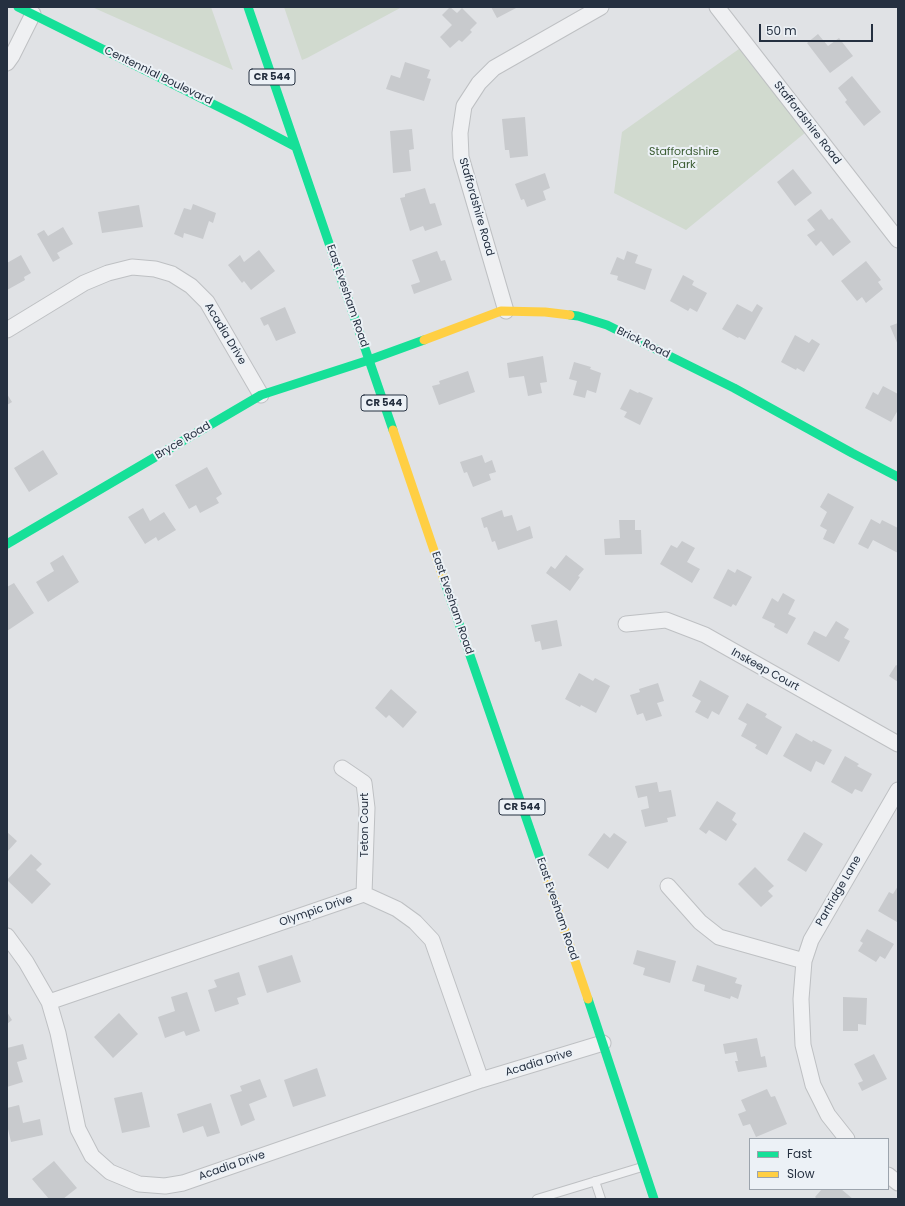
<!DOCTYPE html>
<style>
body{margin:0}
#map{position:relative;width:905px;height:1206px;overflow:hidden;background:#e0e2e5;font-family:Poppins,sans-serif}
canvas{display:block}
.frame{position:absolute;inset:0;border:8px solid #253040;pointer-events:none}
.legend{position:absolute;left:749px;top:1138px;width:140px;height:52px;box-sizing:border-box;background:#ecf1f6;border:1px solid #9ca4ad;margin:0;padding:5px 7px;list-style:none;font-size:12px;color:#253040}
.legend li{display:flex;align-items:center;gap:8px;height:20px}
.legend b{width:20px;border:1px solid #9ca4ad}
.scale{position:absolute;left:759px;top:24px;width:114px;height:18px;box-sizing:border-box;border:2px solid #253040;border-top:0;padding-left:5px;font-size:12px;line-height:14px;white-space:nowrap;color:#253040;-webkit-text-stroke:3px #ecf1f6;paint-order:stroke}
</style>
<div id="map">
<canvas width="905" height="1206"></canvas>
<div class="frame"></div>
<ul class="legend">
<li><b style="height:5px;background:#16e098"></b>Fast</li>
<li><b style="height:5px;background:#ffcf43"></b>Slow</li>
</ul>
<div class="scale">50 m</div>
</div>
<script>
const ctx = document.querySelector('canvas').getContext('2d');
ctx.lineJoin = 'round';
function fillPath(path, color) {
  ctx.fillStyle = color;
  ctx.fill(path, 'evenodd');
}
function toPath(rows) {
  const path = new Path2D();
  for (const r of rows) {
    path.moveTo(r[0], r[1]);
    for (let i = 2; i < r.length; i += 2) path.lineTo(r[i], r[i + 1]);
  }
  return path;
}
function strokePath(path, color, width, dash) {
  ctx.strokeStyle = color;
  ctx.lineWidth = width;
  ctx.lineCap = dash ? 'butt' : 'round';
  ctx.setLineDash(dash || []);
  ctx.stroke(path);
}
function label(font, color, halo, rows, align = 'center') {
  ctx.font = font + ' Poppins,sans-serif';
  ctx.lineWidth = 4;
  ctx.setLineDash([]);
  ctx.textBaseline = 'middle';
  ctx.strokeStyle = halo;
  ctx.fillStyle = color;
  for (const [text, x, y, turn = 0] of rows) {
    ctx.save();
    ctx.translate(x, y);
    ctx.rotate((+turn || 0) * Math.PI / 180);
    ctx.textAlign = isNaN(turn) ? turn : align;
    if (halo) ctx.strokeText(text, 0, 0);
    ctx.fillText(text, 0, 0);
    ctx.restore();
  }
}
fillPath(toPath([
 [92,7,211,7,233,70],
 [284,7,402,7,307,58,302,60],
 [746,44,811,128,686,230,614,193,622,132]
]), '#d1dacf');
fillPath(toPath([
 [450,7,457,13,462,8,477,23,470,30,472,32,462,42,459,40,450,48,440,37,452,25,442,15],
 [491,7,518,7,497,18],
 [818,34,828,46,839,38,853,56,830,73,807,43],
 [405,62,430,70,427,78,431,79,424,101,386,89,391,75,400,78],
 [852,76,881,112,864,126,845,102,847,100,838,88],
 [525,117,528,156,510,158,509,150,505,150,502,119],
 [412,129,414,149,409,150,411,171,393,173,390,131],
 [793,169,812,193,795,206,777,182],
 [545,173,550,188,543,191,546,200,527,207,524,199,521,200,515,184],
 [425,188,430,204,435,203,442,225,425,231,423,226,410,231,400,198,405,197,405,194],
 [193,204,216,213,213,223,209,221,203,239,184,233,183,238,174,234,184,208,191,210],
 [139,205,143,227,102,233,98,212],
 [821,209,829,220,832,218,851,242,833,256,821,241,816,246,807,235,815,230,807,220],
 [63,227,73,244,57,253,60,258,53,262,37,234,44,230,48,236],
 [259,250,275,271,251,290,244,281,242,283,228,265,240,255,244,262],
 [437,251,441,261,445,260,452,280,414,294,411,285,420,282,412,260],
 [627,251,638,255,635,263,652,269,645,290,617,280,618,276,610,274,617,257,624,260],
 [21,255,31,273,24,277,25,280,7,290,7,263],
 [866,261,881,280,878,282,883,289,866,303,862,297,857,301,841,281],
 [683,275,694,281,692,285,707,293,697,312,690,308,688,311,670,301],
 [737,304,752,312,757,304,763,308,745,340,739,337,738,338,722,329],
 [285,307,296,333,276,341,268,324,264,326,260,318],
 [898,323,898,345,890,326],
 [795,335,809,343,812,339,820,344,804,372,797,368,796,370,781,362],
 [543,356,547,382,540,383,542,393,528,396,524,376,509,378,507,363],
 [574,362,591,367,590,369,601,373,596,393,587,390,585,398,573,395,577,381,569,379],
 [468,371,475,392,439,405,432,386,440,384,439,381],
 [883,386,898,394,898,410,891,422,865,408,873,392,878,395],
 [630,389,638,393,639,392,653,398,640,425,624,417,627,412,620,409],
 [7,394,12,402,7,405],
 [43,450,58,474,29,492,14,468],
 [482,455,485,463,492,460,496,472,489,474,491,480,473,487,467,472,464,473,460,462],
 [207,467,222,494,216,498,219,503,200,513,196,505,189,509,175,485],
 [828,493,854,507,834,544,823,539,827,530,820,526,827,512,820,507],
 [143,508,150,521,164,512,176,530,158,541,156,537,145,544,128,517],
 [502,510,504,517,512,515,517,531,530,526,533,538,498,550,495,541,492,542,487,527,484,528,481,518],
 [871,519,880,524,882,520,898,528,898,553,873,540,868,549,858,544],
 [619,520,635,520,635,530,641,530,642,554,605,555,604,539,620,538],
 [682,541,695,548,687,562,700,569,692,583,660,564,671,545,677,548],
 [63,555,79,582,48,602,36,582,54,571,50,563],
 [566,555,584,569,578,576,580,577,570,591,546,573,551,566,555,569],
 [728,569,735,573,737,569,752,577,736,606,733,604,731,607,713,598],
 [14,583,34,613,7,631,7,587],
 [783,593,795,600,788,614,796,618,787,634,774,627,775,624,762,618,772,598,778,602],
 [557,620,562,646,542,650,540,641,535,642,531,625],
 [836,621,849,629,844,638,850,641,839,662,807,644,814,631,826,637],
 [896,665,898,666,898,682,889,676],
 [579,673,593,681,595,678,610,686,596,713,581,705,580,707,565,699],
 [700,680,729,696,719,715,712,711,708,719,695,712,701,701,692,696],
 [658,683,664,701,657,703,662,716,646,721,643,713,637,715,630,695,640,692,639,689],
 [391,689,417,712,403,728,389,715,386,718,375,708],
 [747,703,767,714,765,717,782,727,767,755,755,748,757,745,741,736,747,724,738,719],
 [796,733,812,742,813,740,832,750,824,765,816,761,811,772,783,756],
 [845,756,859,764,857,766,872,774,862,792,855,789,852,794,831,782],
 [657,782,659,792,671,790,676,816,667,818,668,822,645,827,641,810,649,808,647,796,638,798,635,786],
 [717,801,736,813,732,820,737,824,726,841,709,830,706,834,699,829],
 [7,832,17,841,7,852],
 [804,832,823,844,806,872,787,860],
 [604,833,610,838,614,833,627,842,608,869,588,855],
 [31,854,42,864,36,870,51,884,32,904,7,880],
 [755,867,774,886,768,891,773,896,761,907,738,884],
 [898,886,898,921,897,922,878,911,889,892,893,894],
 [867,929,894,944,885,959,880,956,876,962,858,951,863,943,860,941],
 [637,950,676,961,670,983,643,975,645,968,633,964],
 [292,955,301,982,267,993,258,966],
 [697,965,737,978,735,983,742,985,738,999,731,996,730,999,704,991,705,985,692,981],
 [239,972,246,995,237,998,239,1004,215,1012,208,990,217,987,214,980],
 [187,992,200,1031,186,1036,184,1031,165,1038,158,1017,175,1011,171,997],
 [843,997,867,998,866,1025,858,1024,858,1031,843,1031],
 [7,1012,12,1020,7,1024],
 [119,1013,138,1034,113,1058,94,1037],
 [757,1038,761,1057,765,1056,767,1067,738,1072,735,1061,738,1061,736,1052,725,1054,723,1044],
 [23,1044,27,1059,17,1062,23,1082,7,1087,7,1048],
 [874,1054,887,1079,862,1091,858,1083,863,1081,854,1064],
 [317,1068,326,1096,293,1107,284,1080],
 [260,1079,267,1097,249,1104,255,1120,241,1126,230,1095,242,1091,240,1086],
 [767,1089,771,1097,775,1096,787,1124,756,1137,750,1124,743,1126,738,1114,746,1111,741,1100],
 [142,1092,150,1127,122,1133,114,1098],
 [211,1103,220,1133,207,1137,203,1126,183,1133,177,1114],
 [19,1105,23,1123,40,1119,43,1135,11,1142,8,1129,7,1129,7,1108],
 [54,1161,77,1188,63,1199,49,1199,32,1179],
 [822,1189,841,1189,853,1199,817,1199,815,1197]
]), '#c8cacd');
const lane = toPath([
 [595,1181,601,1199],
 [537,1199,642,1167]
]);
const street = toPath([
 [717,7,898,240],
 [7,63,12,56,33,14],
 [506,311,461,157,460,133,464,106,479,83,494,68,601,7],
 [7,330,84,283,108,273,132,267,155,269,172,274,191,286,207,302,261,395],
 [626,624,666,620,705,635,898,744],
 [342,768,364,783,367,808,364,894],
 [668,886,700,922,719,937,804,961],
 [7,936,26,962,49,1002,58,1033,78,1129,92,1156,110,1172,139,1184,165,1186,183,1183,481,1080,603,1043],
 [49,1002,364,894,397,909,415,922,432,940,481,1080],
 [847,1139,828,1115,813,1085,803,1045,801,999,804,961,811,940,898,790],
 [888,1175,898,1183]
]);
strokePath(lane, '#bec0c3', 10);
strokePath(street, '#bec0c3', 17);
strokePath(lane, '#eff0f2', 8);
strokePath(street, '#eff0f2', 15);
strokePath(toPath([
 [18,7,243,119,296,147],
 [248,7,393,430],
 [570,315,578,316,607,325,734,388,852,453,898,477],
 [7,544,261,395,369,360,424,340],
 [444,580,542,864],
 [588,999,654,1199]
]), '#16e098', 9);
strokePath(toPath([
 [424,340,501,311,545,312,570,315],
 [393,430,444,580],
 [542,864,588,999]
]), '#ffcf43', 9);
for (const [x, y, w] of [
 [272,77,46],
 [384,403,46],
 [522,807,46]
]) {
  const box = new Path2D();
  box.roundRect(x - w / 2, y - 8, w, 16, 3);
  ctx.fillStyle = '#ecf1f6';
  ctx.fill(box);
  strokePath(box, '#253040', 1);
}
label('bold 10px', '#253040', null, [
 ["CR 544",272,77],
 ["CR 544",384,403],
 ["CR 544",522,807]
]);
label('11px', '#253040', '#ecf1f6', [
 ["Centennial Boulevard",158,76,26],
 ["Staffordshire Road",807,123,52],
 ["Staffordshire Road",476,207,74],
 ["East Evesham Road",347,296,71],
 ["Acadia Drive",225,334,59],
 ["Brick Road",643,343,26],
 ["Bryce Road",183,441,-31],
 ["East Evesham Road",452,603,71],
 ["Inskeep Court",765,670,29],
 ["Teton Court",365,825,-90],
 ["Partridge Lane",839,891,-60],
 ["East Evesham Road",557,909,71],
 ["Olympic Drive",316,911,-19],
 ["Acadia Drive",539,1063,-17],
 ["Acadia Drive",232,1166,-19]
]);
label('11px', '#3b5c32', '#ecf1f6', [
 ["Staffordshire",684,152],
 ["Park",684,165]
]);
</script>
